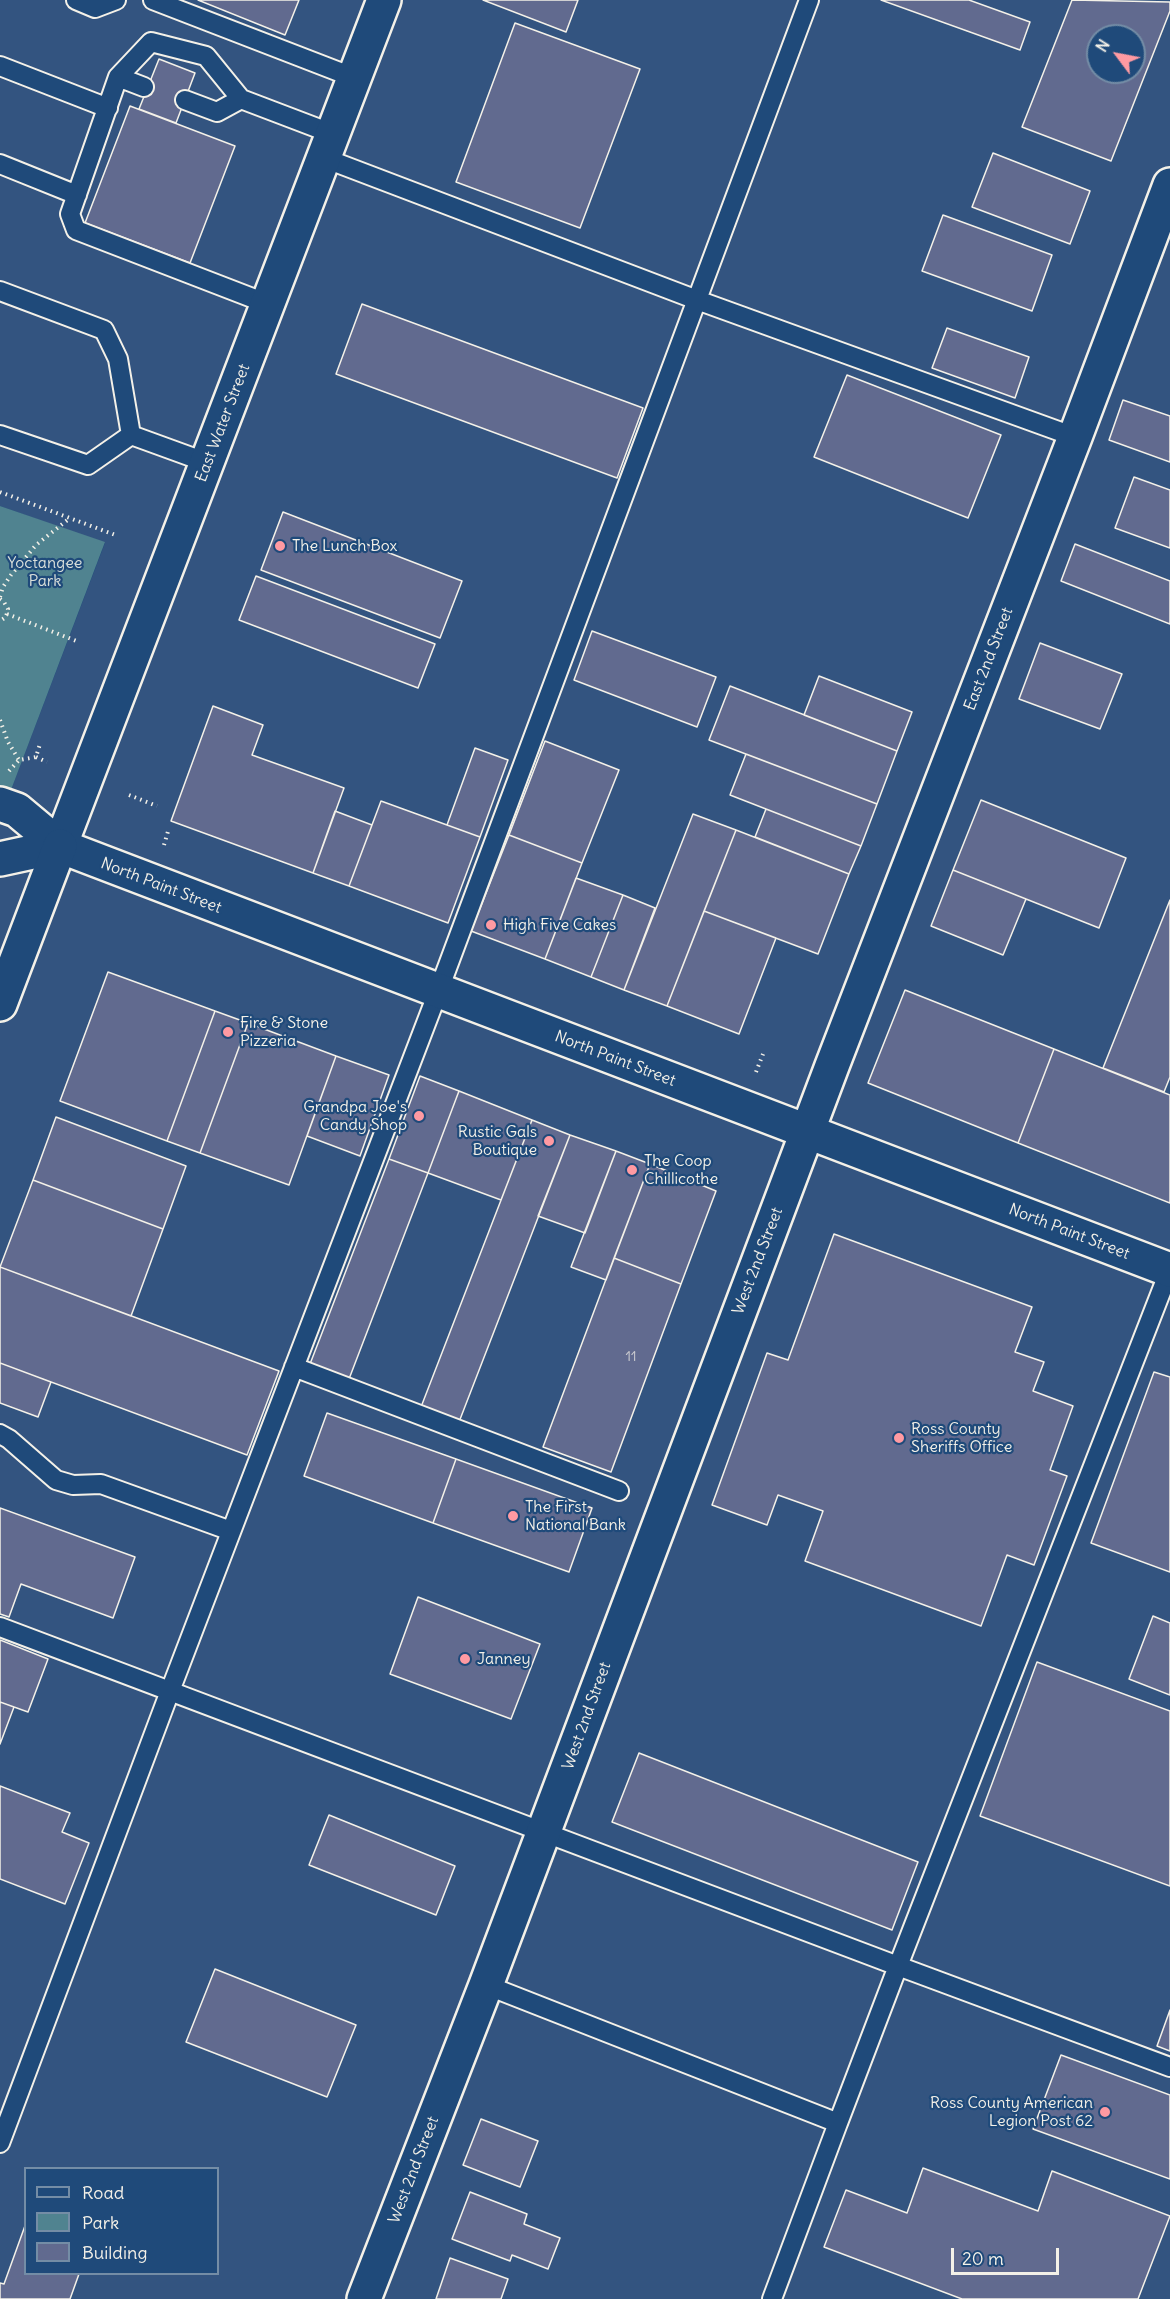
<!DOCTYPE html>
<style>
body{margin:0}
#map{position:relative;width:1170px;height:2299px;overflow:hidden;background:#1f4a7a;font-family:Delius,sans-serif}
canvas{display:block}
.legend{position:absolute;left:24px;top:2167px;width:195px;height:108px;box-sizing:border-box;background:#1f4a7a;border:2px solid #748da6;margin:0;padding:8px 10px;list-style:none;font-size:18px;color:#f4f1e8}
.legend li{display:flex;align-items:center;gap:12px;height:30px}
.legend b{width:30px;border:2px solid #748da6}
.north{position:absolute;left:1086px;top:24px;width:60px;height:60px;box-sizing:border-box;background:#1f4a7a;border:2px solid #748da6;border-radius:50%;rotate:302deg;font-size:16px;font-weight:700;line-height:24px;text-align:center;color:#f4f1e8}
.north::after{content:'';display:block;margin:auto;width:21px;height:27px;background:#ff9aa2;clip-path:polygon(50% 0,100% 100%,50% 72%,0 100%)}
.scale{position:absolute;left:951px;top:2248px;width:108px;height:27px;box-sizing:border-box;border:3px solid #f4f1e8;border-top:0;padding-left:8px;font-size:18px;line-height:21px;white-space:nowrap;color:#f4f1e8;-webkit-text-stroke:4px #1f4a7a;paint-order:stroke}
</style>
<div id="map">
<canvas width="1170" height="2299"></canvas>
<ul class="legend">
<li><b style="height:8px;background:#1f4a7a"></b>Road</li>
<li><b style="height:16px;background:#508390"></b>Park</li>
<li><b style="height:16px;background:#616a8f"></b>Building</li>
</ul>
<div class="north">N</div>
<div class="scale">20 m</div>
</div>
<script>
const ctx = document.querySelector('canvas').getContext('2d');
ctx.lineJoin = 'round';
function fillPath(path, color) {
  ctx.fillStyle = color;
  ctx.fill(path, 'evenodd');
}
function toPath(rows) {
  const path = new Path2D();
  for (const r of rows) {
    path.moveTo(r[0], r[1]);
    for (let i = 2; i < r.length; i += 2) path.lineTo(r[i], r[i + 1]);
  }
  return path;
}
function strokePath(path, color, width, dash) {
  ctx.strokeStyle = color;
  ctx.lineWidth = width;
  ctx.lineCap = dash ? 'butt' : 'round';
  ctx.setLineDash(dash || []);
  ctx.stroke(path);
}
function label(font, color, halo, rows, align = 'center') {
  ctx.font = font + ' Delius,sans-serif';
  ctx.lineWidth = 4.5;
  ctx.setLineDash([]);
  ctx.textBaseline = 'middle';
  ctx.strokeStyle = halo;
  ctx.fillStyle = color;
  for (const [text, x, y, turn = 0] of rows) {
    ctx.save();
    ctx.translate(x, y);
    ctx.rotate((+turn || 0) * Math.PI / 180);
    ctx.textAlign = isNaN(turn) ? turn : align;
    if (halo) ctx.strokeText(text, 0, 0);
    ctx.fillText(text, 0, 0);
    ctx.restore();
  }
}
fillPath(toPath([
 [0,0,1170,0,1170,2299,0,2299,0,819,105,543,0,506],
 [1098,36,1134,36,1134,72,1098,72],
 [26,2168,218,2168,218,2274,26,2274]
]), '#335480');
fillPath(toPath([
 [0,506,105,542,0,819]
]), '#508390');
const building = toPath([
 [198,0,299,0,285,35,198,0],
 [483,0,578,0,566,32,483,0],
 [881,0,969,0,1030,22,1020,50,881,0],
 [1072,0,1170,2,1170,11,1111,161,1022,127,1072,0],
 [1098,36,1134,36,1134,72,1098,72,1098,36],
 [515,23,640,69,580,228,456,182,515,23],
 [159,59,195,73,176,123,139,109,159,59],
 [130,106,235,146,190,263,85,223,130,106],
 [993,153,1090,191,1070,244,972,207,993,153],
 [943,215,1052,255,1032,311,922,271,943,215],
 [362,304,643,408,617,478,336,374,362,304],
 [947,328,1029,357,1015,398,932,368,947,328],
 [847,375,1001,435,968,518,814,457,847,375],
 [1123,400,1170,416,1170,462,1109,440,1123,400],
 [1134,477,1170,490,1170,548,1115,528,1134,477],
 [283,512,462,581,440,638,261,570,283,512],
 [1075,544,1170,581,1170,624,1061,581,1075,544],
 [256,576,435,644,418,688,239,620,256,576],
 [592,631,716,677,697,727,574,680,592,631],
 [1040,643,1122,674,1100,729,1019,699,1040,643],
 [819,676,912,712,897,751,804,715,819,676],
 [730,686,897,751,877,804,709,740,730,686],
 [213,706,263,725,252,755,344,788,313,873,171,821,213,706],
 [545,741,619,770,582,863,509,835,545,741],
 [475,748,508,760,480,837,447,825,475,748],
 [746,754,877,804,861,846,730,795,746,754],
 [981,800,1126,858,1099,928,953,870,981,800],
 [381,801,480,837,448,923,349,886,381,801],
 [766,809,861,846,849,874,755,837,766,809],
 [335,811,372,825,349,886,313,873,335,811],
 [693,814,736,830,667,1006,624,990,693,814],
 [736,830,849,874,818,954,704,911,736,830],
 [509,835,582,863,545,959,471,931,509,835],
 [953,870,1026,899,1003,955,931,926,953,870],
 [576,878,623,895,591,977,545,959,576,878],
 [623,895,655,908,624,990,591,977,623,895],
 [1170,900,1170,1077,1164,1092,1103,1068,1170,900],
 [704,911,776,938,739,1034,667,1006,704,911],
 [108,972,215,1011,167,1141,60,1101,108,972],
 [905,990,1054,1049,1018,1143,868,1083,905,990],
 [215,1011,248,1023,200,1153,167,1141,215,1011],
 [248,1023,336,1056,289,1185,200,1153,248,1023],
 [1054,1049,1170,1095,1170,1203,1018,1143,1054,1049],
 [336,1056,389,1075,360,1156,307,1136,336,1056],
 [420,1076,459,1091,428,1173,389,1159,420,1076],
 [459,1091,532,1120,501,1200,428,1173,459,1091],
 [56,1117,186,1166,163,1229,33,1180,56,1117],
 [532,1120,570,1135,459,1422,421,1407,532,1120],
 [570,1135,616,1151,585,1233,538,1216,570,1135],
 [616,1151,650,1164,606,1280,571,1267,616,1151],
 [389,1159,428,1173,349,1379,310,1364,389,1159],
 [650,1164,716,1191,681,1284,614,1258,650,1164],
 [33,1180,163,1229,131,1316,0,1267,33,1180],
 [834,1234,1032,1307,1015,1352,1044,1362,1033,1391,1073,1406,1050,1470,1067,1476,1034,1565,1007,1555,981,1626,805,1561,823,1511,778,1495,767,1525,712,1505,767,1353,788,1360,834,1234],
 [614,1258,681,1284,611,1472,543,1447,614,1258],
 [0,1267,279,1371,247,1455,0,1363,0,1267],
 [0,1363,51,1382,38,1417,0,1403,0,1363],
 [1154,1372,1170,1377,1170,1572,1091,1543,1154,1372],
 [327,1413,456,1459,433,1523,304,1476,327,1413],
 [456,1459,592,1508,569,1572,433,1523,456,1459],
 [0,1508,135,1557,113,1618,21,1584,9,1617,0,1614,0,1508],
 [418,1597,540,1644,511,1719,390,1674,418,1597],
 [1153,1616,1170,1623,1170,1695,1129,1679,1153,1616],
 [0,1640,48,1659,28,1712,0,1702,0,1640],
 [1037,1662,1170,1711,1170,1886,980,1816,1037,1662],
 [0,1702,14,1707,0,1744,0,1702],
 [639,1753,918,1862,892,1930,612,1822,639,1753],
 [0,1786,70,1813,62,1832,89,1843,65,1904,0,1879,0,1786],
 [329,1815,455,1866,436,1915,309,1865,329,1815],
 [215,1969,356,2025,327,2097,186,2042,215,1969],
 [1170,2010,1170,2051,1157,2046,1170,2010],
 [1061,2055,1170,2095,1170,2179,1033,2129,1061,2055],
 [481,2119,538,2141,520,2187,463,2165,481,2119],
 [923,2168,1038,2211,1052,2171,1170,2216,1138,2299,962,2299,824,2247,846,2190,907,2213,923,2168],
 [470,2192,527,2214,524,2224,560,2238,548,2269,512,2255,510,2261,452,2239,470,2192],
 [26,2223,26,2274,79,2274,70,2299,0,2299,0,2283,4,2284,26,2223],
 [450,2258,508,2279,501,2299,436,2299,450,2258]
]);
fillPath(building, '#616a8f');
strokePath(building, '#f4f1e8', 1.5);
const service = toPath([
 [76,0,95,8,116,0],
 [153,0,355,78],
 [0,66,108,108],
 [118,77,144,87],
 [185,100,217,112,241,99],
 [324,158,697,300,1075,437],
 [0,164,77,195],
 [0,291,104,330,118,359,131,435],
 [268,304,76,230,70,214,118,77,151,42,206,56,241,99,333,134],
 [0,435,88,465,131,435],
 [131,435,208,463],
 [1170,1269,898,1966,1170,2067],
 [294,1367,619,1491],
 [0,1434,9,1439,56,1480,73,1485,101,1484,231,1531],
 [0,1627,898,1966,838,2123],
 [486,1985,838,2123,772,2299],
 [0,2143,170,1691,438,992,809,0]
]);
const minor = toPath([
 [0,804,17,810,60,846,1170,1270],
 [60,846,384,0],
 [0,859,60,846],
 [364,2299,486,1985,832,1066,1075,437,1170,185]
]);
const tertiary = toPath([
 [0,1004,60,846]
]);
strokePath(service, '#f4f1e8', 22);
strokePath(minor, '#f4f1e8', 38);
strokePath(tertiary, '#f4f1e8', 38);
strokePath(toPath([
 [0,492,118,536],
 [0,597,3,587,11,575,36,545,70,518],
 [0,599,4,602,8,609,6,617,0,621],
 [7,614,79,642],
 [0,720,8,742,19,760],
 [36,757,47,762],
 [9,771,19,760,36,757,40,744],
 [129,795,157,806],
 [164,845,169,828],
 [756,1072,763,1054]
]), '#f4f1e8', 4, [1.5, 4.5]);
strokePath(service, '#1f4a7a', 18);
strokePath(minor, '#1f4a7a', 33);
strokePath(tertiary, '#1f4a7a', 33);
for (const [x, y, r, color] of [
 [280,546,6,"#ff9aa2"],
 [491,925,6,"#ff9aa2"],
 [228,1032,6,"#ff9aa2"],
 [419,1116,6,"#ff9aa2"],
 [549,1141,6,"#ff9aa2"],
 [632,1170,6,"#ff9aa2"],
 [899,1438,6,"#ff9aa2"],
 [513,1516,6,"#ff9aa2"],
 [465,1659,6,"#ff9aa2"],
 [1105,2112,6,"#ff9aa2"]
]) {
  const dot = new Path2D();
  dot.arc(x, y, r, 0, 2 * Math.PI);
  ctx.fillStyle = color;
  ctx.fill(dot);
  strokePath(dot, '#1f4a7a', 2);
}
label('14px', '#cfcfd2', null, [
 ["11",631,1357]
]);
label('16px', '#f4f1e8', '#1f4a7a', [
 ["East Water Street",223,423,-69],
 ["East 2nd Street",989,659,-69],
 ["North Paint Street",161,886,21],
 ["North Paint Street",615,1059,21],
 ["North Paint Street",1069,1232,21],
 ["West 2nd Street",758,1261,-69],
 ["West 2nd Street",587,1716,-70],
 ["West 2nd Street",414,2170,-69]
]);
label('16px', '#f4f1e8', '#1f4a7a', [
 ["The Lunch Box",292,546],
 ["High Five Cakes",503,925],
 ["Fire & Stone",240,1023],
 ["Pizzeria",240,1041],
 ["Grandpa Joe's",407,1107,"right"],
 ["Candy Shop",407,1125,"right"],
 ["Rustic Gals",537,1132,"right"],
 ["Boutique",537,1150,"right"],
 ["The Coop",644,1161],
 ["Chillicothe",644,1179],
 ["Ross County",911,1429],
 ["Sheriffs Office",911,1447],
 ["The First",525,1507],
 ["National Bank",525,1525],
 ["Janney",477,1659],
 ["Ross County American",1093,2103,"right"],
 ["Legion Post 62",1093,2121,"right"]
], 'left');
label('16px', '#dbe0db', '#1f4a7a', [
 ["Yoctangee",45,563],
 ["Park",45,581]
]);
</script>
